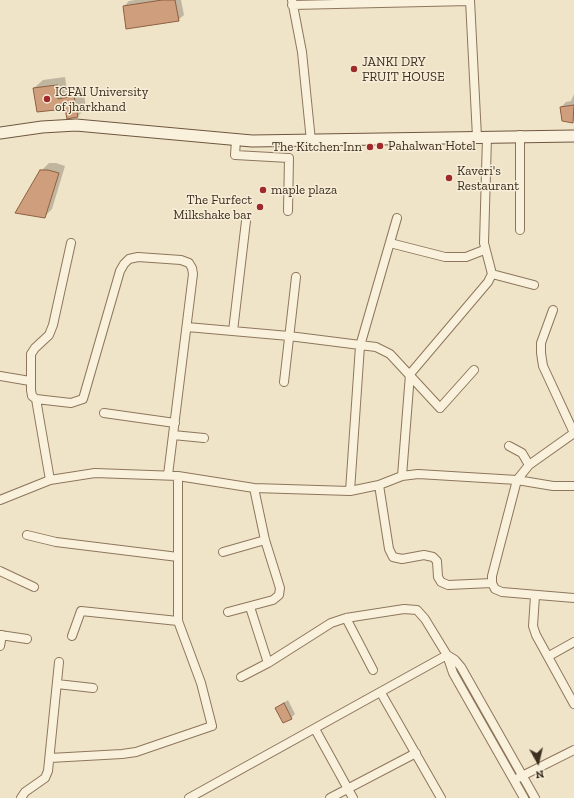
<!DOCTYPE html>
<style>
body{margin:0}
#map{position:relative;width:574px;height:798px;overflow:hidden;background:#f0e4c8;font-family:"Zilla Slab",serif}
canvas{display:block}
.north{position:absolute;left:518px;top:742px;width:40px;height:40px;-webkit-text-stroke:3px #f7eed8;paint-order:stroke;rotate:172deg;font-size:11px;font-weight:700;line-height:16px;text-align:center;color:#3d2e20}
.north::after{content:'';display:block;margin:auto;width:14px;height:18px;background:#3d2e20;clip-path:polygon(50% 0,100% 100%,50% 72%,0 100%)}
</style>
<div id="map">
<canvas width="574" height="798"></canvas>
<div class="north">N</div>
</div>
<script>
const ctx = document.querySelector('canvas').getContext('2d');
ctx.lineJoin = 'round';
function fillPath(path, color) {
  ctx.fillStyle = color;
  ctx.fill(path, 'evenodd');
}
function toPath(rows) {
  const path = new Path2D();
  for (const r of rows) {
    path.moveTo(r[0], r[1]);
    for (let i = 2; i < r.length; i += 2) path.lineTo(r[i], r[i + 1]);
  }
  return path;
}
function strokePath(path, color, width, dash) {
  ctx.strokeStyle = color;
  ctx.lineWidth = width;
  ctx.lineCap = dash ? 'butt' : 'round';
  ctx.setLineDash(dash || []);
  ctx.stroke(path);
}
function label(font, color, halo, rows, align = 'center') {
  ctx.font = font + ' "Zilla Slab",serif';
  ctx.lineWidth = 3;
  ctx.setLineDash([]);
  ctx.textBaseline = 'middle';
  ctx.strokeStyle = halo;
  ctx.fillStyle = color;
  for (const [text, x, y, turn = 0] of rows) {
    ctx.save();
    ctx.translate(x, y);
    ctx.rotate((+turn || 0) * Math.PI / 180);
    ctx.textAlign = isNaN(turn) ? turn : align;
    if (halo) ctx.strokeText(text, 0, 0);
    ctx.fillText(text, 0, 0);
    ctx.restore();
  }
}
fillPath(toPath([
 [135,0,181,0,184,15,178,20,124,6,129,1],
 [65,77,67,90,83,87,86,108,78,116,34,88,43,80],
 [574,94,574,120,572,122,561,107,566,102,571,101],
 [49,163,56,163,65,166,52,209,45,216,41,171],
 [288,700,295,714,291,718,276,708]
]), '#0003');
const building = toPath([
 [162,0,175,0,179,21,126,29,123,6,162,0],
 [57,85,58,99,74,96,78,117,67,119,65,109,37,112,33,88,57,85],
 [574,105,573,123,562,121,560,107,574,105],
 [40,170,48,170,59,173,45,218,15,213,40,170],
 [284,703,292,719,283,723,275,708,284,703]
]);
fillPath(building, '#cf9f7d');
strokePath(building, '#8d5f41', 1);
const street = toPath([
 [292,0,302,52,311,141],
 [470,0,477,137],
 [292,5,470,1],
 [520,135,520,230],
 [236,140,235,155,289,158,288,211],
 [71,243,53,325,49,335,35,348,31,354,31,390,32,396,36,399,71,403,83,399,120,271,124,264,129,259,138,257,181,260,189,263,192,268,193,274,168,475],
 [390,243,445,257,466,257,484,250],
 [492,274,534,285],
 [553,310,541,343,541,353,543,366,574,433],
 [187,327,289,336,376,347,390,354,440,408,474,370],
 [233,331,246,221],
 [0,376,30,381],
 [284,382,296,277],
 [36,399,50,480],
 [104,413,175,423],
 [574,433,529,465,517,480,492,576,492,583,495,589,502,592,574,598],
 [173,435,204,438],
 [509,446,522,453,529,465],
 [402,476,410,374,488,282,492,274,484,243,487,137],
 [379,485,389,549,393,557,402,559,424,555,433,557,437,561,438,577,441,582,448,585,492,583],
 [350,491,360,346,397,218],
 [0,500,50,480,95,473,178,476,254,488,350,491,379,485,402,476,418,474,517,480,553,486,574,486],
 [27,535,56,542,178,557],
 [223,552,265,540],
 [0,571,34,587],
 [535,596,533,626,536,635,574,704],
 [250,607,268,663],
 [228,612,273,600,279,595,280,588,265,540,254,488],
 [346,618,373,670],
 [0,635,27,639],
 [72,636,81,611,178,621],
 [0,646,2,635],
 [447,655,455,660,461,667,535,798],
 [549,656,574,642],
 [241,677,268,663,331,623,346,618,404,609,417,610,425,619,447,655,453,673,524,798],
 [57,684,93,688],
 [381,693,441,798],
 [315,729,353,798],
 [50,758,122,754,136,752,212,726,201,683,178,621,178,476],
 [518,778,574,750],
 [21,798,25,792,45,778,48,771,59,662],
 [189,798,447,655],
 [330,798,416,753]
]);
const secondary = toPath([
 [0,133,42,127,76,125,252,141,574,136]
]);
strokePath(street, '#8d765c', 10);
strokePath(secondary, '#6f573f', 13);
strokePath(street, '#faf1dc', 8);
strokePath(secondary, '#faf1dc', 11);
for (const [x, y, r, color] of [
 [354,69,4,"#9e2a2b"],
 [47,99,4,"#9e2a2b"],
 [380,146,4,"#9e2a2b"],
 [370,147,4,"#9e2a2b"],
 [449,178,4,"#9e2a2b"],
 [263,190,4,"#9e2a2b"],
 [260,207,4,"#9e2a2b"]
]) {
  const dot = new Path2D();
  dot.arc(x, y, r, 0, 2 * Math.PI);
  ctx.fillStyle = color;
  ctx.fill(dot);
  strokePath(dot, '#f7eed8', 1.5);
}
label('13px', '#3d2e20', '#f7eed8', [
 ["JANKI DRY",362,62],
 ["FRUIT HOUSE",362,77],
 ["ICFAI University",55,92],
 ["of jharkhand",55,107],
 ["Pahalwan Hotel",388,146],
 ["The Kitchen Inn",362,147,"right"],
 ["Kaveri's",457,171],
 ["Restaurant",457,186],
 ["maple plaza",271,190],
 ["The Furfect",252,200,"right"],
 ["Milkshake bar",252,215,"right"]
], 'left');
</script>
